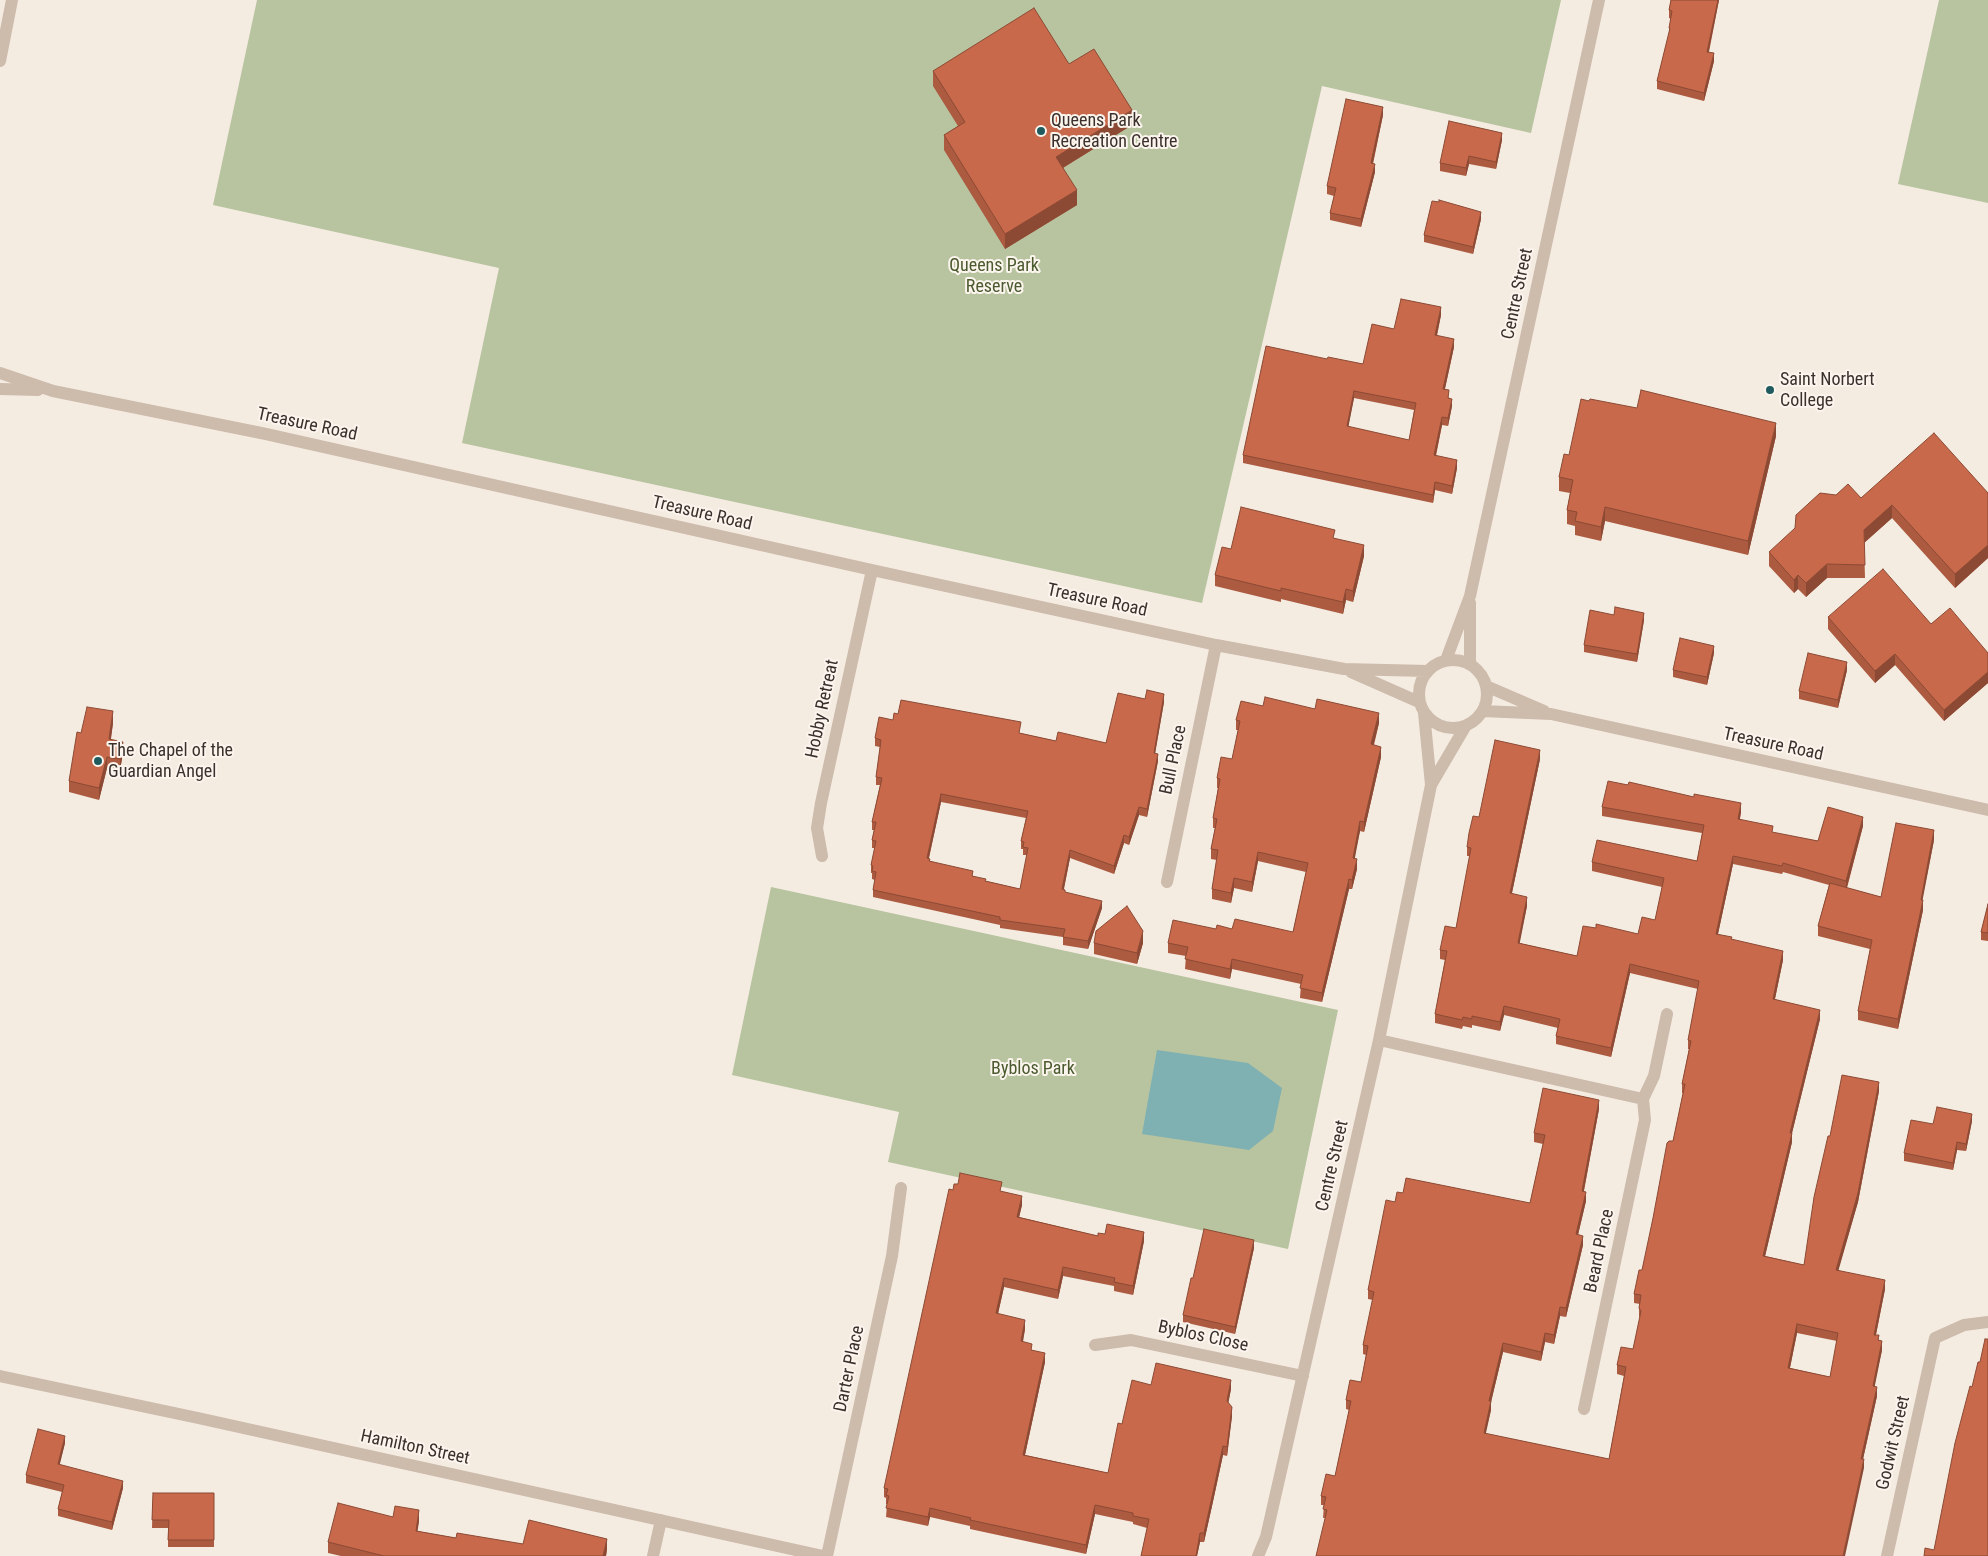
<!DOCTYPE html>
<style>
body{margin:0}
canvas{display:block;background:#f4ebe1}
</style>
<canvas width="1988" height="1556"></canvas>
<script>
const ctx = document.querySelector('canvas').getContext('2d');
ctx.lineJoin = 'round';
function fillPath(path, color) {
  ctx.fillStyle = color;
  ctx.fill(path, 'evenodd');
}
function toPath(rows) {
  const path = new Path2D();
  for (const r of rows) {
    if (r.length === 3) {
      path.moveTo(r[0] + r[2], r[1]);
      path.arc(r[0], r[1], r[2], 0, 2 * Math.PI);
      continue;
    }
    path.moveTo(r[0], r[1]);
    for (let i = 2; i < r.length; i += 2) path.lineTo(r[i], r[i + 1]);
  }
  return path;
}
function strokePath(path, color, width, dash) {
  ctx.strokeStyle = color;
  ctx.lineWidth = width;
  ctx.lineCap = dash ? 'butt' : 'round';
  ctx.setLineDash(dash || []);
  ctx.stroke(path);
}
function label(font, color, halo, rows, align = 'center') {
  ctx.font = font + ' "Roboto Condensed",sans-serif';
  ctx.lineWidth = 4;
  ctx.setLineDash([]);
  ctx.textBaseline = 'middle';
  ctx.strokeStyle = halo;
  ctx.fillStyle = color;
  for (const [text, x, y, turn = 0] of rows) {
    ctx.save();
    ctx.translate(x, y);
    ctx.rotate((+turn || 0) * Math.PI / 180);
    ctx.textAlign = isNaN(turn) ? turn : align;
    if (halo) ctx.strokeText(text, 0, 0);
    ctx.fillText(text, 0, 0);
    ctx.restore();
  }
}
fillPath(toPath([
 [257,0,1561,0,1531,133,1322,86,1202,603,462,443,499,268,213,205],
 [1939,0,1988,0,1988,203,1898,184],
 [771,887,1338,1010,1288,1249,888,1162,899,1112,732,1075]
]), '#b8c4a0');
fillPath(toPath([
 [1157,1050,1248,1063,1282,1088,1273,1131,1249,1150,1142,1134]
]), '#7fb0b2');
strokePath(toPath([
 [0,61,12,0],
 [0,373,53,391,266,434,872,570,1216,645,1344,669,1427,671],
 [0,389,38,390],
 [1453,694,34],
 [1446,660,1470,596,1599,0],
 [1470,664,1470,603],
 [1351,672,1419,702],
 [1486,686,1544,711],
 [1483,711,1551,714,1988,810],
 [1431,785,1465,727],
 [822,856,817,828,821,803,872,570],
 [1167,882,1216,645],
 [1379,1040,1643,1099],
 [1095,1345,1131,1340,1303,1376],
 [0,1376,198,1418,823,1556],
 [1584,1409,1645,1120,1643,1099,1654,1076,1667,1014],
 [653,1556,661,1520],
 [827,1556,892,1256,901,1188],
 [1258,1556,1266,1537,1379,1040,1431,785,1424,713],
 [1887,1556,1935,1338,1964,1325,1988,1322]
]), '#cdbbac', 12);
fillPath(toPath([
 [1671,0,1719,0,1709,52,1714,61,1704,101,1657,89,1657,81,1669,34,1669,28,1671,19,1669,18,1669,10],
 [1069,64,1132,125,1063,168,1077,205,1005,249,944,150,944,135,958,126,933,86,933,71],
 [1383,115,1373,164,1375,172,1361,227,1330,220,1330,213,1334,196,1327,194,1327,186],
 [1502,140,1496,169,1469,164,1466,176,1440,171,1440,163],
 [1439,202,1481,219,1473,254,1424,242,1424,235],
 [1441,315,1437,336,1454,347,1445,389,1452,406,1448,426,1442,425,1436,456,1457,468,1452,494,1435,490,1433,503,1243,463,1243,455,1327,359,1363,364,1394,329],
 [1354,398,1414,410,1409,440,1348,427],
 [1776,436,1748,555,1605,521,1601,541,1575,535,1575,526,1567,524,1567,510,1570,493,1559,491,1559,477,1569,455],
 [1988,493,1988,558,1955,588,1892,518,1864,543,1865,578,1827,578,1806,597,1798,589,1794,593,1769,566,1769,552,1861,498],
 [1335,538,1364,556,1353,602,1346,600,1343,614,1281,599,1281,602,1215,586,1215,575,1231,549],
 [1614,615,1644,620,1637,662,1584,652,1584,645],
 [1828,617,1931,624,1988,653,1988,683,1944,721,1895,665,1875,683,1828,629],
 [1714,653,1707,685,1673,677,1673,670],
 [1847,670,1838,708,1799,699,1799,691],
 [1145,699,1164,702,1155,753,1158,761,1147,817,1139,815,1129,845,1124,843,1114,874,1070,858,1064,889,1065,892,1102,908,1088,949,1063,945,1063,937,1000,928,1000,925,873,897,873,890,875,880,872,879,872,873,871,873,871,865,875,848,872,848,872,840,874,830,872,830,872,822,880,785,876,785,876,777,880,747,875,746,875,738,893,720,1020,733,1056,741,1106,743],
 [941,802,1026,818,1021,841,1021,849,1023,849,1023,855,1027,855,1020,889,986,881,973,876,930,861,929,858],
 [1263,706,1315,709,1379,723,1374,745,1381,757,1364,832,1360,831,1354,858,1357,869,1352,889,1349,889,1322,1002,1300,998,1301,984,1232,969,1230,979,1185,969,1186,956,1168,953,1168,943,1216,929,1293,932,1306,872,1258,861,1252,892,1234,888,1231,903,1212,899,1212,889,1217,860,1211,859,1211,849,1215,828,1213,828,1213,818,1218,788,1217,788,1217,778,1232,759,1238,730,1236,730,1236,720],
 [113,723,111,739,123,753,120,770,107,768,99,800,69,792,69,781,81,733],
 [1540,759,1512,893,1527,906,1519,943,1577,956,1596,928,1638,934,1655,920,1662,887,1592,871,1592,862,1697,861,1702,833,1602,816,1602,807,1741,812,1740,819,1773,833,1818,841,1863,826,1847,888,1881,897,1934,840,1922,900,1923,910,1898,1029,1858,1020,1858,1011,1870,949,1818,936,1818,926,1829,885,1783,872,1782,874,1733,864,1718,934,1783,960,1775,999,1820,1019,1792,1133,1792,1142,1765,1256,1804,1265,1830,1136,1879,1091,1858,1202,1838,1270,1885,1289,1876,1335,1879,1340,1882,1350,1874,1386,1877,1396,1863,1459,1864,1468,1323,1518,1324,1505,1321,1505,1321,1496,1335,1476,1349,1410,1346,1409,1346,1400,1361,1382,1366,1355,1363,1354,1363,1345,1373,1300,1368,1299,1368,1290,1395,1202,1403,1193,1530,1203,1543,1144,1534,1142,1534,1133,1599,1109,1584,1191,1586,1201,1578,1235,1583,1245,1566,1317,1560,1316,1554,1344,1545,1342,1541,1361,1503,1352,1491,1402,1491,1410,1485,1434,1609,1459,1624,1376,1617,1374,1617,1365,1633,1349,1640,1318,1639,1316,1639,1308,1640,1304,1634,1303,1634,1294,1642,1270,1673,1141,1683,1093,1682,1093,1682,1084,1689,1049,1688,1049,1688,1040,1698,989,1630,973,1611,1057,1556,1044,1556,1036,1558,1028,1504,1015,1500,1031,1472,1025,1472,1028,1463,1026,1462,1029,1435,1023,1435,1014,1445,960,1440,959,1440,950,1456,928,1470,856,1467,856,1467,847,1479,817],
 [1797,1333,1837,1341,1830,1377,1790,1368],
 [1988,904,1988,941,1981,940,1981,932],
 [1094,943,1143,943,1137,964,1094,954],
 [1972,1121,1966,1151,1957,1150,1953,1170,1904,1161,1904,1153,1933,1124],
 [1002,1191,1022,1205,1019,1217,1098,1236,1144,1241,1133,1295,1114,1291,1114,1286,1063,1276,1058,1299,1004,1287,998,1314,1025,1329,1023,1342,1045,1362,1025,1455,1108,1473,1122,1424,1151,1385,1231,1389,1228,1403,1232,1416,1227,1456,1223,1455,1212,1506,1204,1542,1200,1542,1197,1556,1141,1556,1147,1528,1133,1524,1133,1522,1095,1514,1086,1554,970,1529,970,1526,930,1517,928,1526,886,1517,887,1504,886,1504,886,1498,884,1497,884,1488],
 [1254,1248,1235,1334,1183,1322,1183,1315,1193,1278],
 [65,1443,59,1465,123,1488,112,1530,58,1516,58,1509,62,1492,26,1483,26,1475],
 [153,1493,214,1493,214,1547,168,1547,168,1528,152,1528],
 [393,1517,419,1521,417,1531,456,1538,523,1544,607,1549,606,1556,341,1556,328,1553,328,1542]
]), '#ac5a40');
fillPath(toPath([
 [1718,0,1719,0,1707,59,1707,52],
 [1714,53,1714,61,1704,101,1704,93],
 [1383,107,1383,115,1371,171,1371,163],
 [1132,110,1132,125,1056,172,1056,157],
 [1502,133,1502,140,1496,169,1496,162],
 [1469,156,1469,164,1466,176,1466,168],
 [1375,164,1375,172,1361,227,1361,219],
 [1077,190,1077,205,1005,249,1005,234],
 [1481,212,1481,219,1473,254,1473,247],
 [1441,307,1441,315,1435,343,1435,335],
 [1454,339,1454,347,1443,397,1443,389],
 [1354,391,1354,398,1347,434,1347,426],
 [1452,399,1452,406,1448,426,1448,418],
 [1442,417,1442,425,1434,463,1434,455],
 [1776,423,1776,436,1748,555,1748,541],
 [1457,460,1457,468,1452,494,1452,486],
 [1435,482,1435,490,1433,503,1433,495],
 [1892,505,1892,518,1864,543,1864,530],
 [1605,507,1605,521,1601,541,1601,527],
 [1364,545,1364,556,1353,602,1353,591],
 [1988,545,1988,558,1955,588,1955,574],
 [1827,564,1827,578,1806,597,1806,583],
 [1798,575,1798,589,1794,593,1794,580],
 [1346,589,1346,600,1343,614,1343,602],
 [1644,613,1644,620,1637,662,1637,654],
 [1714,646,1714,653,1707,685,1707,677],
 [1895,654,1895,665,1875,683,1875,671],
 [1847,662,1847,670,1838,708,1838,700],
 [1988,672,1988,683,1944,721,1944,710],
 [1164,694,1164,702,1154,760,1154,753],
 [113,711,113,723,109,750,109,739],
 [1379,713,1379,723,1371,754,1371,744],
 [123,742,123,753,120,770,120,759],
 [1381,747,1381,757,1364,832,1364,822],
 [1540,750,1540,759,1510,902,1510,893],
 [1158,754,1158,761,1147,817,1147,809],
 [107,757,107,768,99,800,99,788],
 [941,794,941,802,927,866,927,858],
 [1741,803,1741,812,1738,828,1738,819],
 [1139,807,1139,815,1129,845,1129,837],
 [1863,817,1863,826,1846,890,1846,881],
 [1360,821,1360,831,1353,868,1353,858],
 [1934,830,1934,840,1922,903,1923,900,1923,910,1898,1029,1898,1019],
 [1124,835,1124,843,1114,874,1114,866],
 [1070,850,1070,858,1062,897,1062,889],
 [1258,852,1258,861,1252,892,1252,882],
 [1733,856,1733,864,1716,943,1716,934],
 [1357,859,1357,869,1352,889,1352,880],
 [1234,878,1234,888,1231,903,1231,893],
 [1349,879,1349,889,1322,1002,1322,993],
 [1527,897,1527,906,1518,952,1518,943],
 [1102,901,1102,908,1088,949,1088,941],
 [1143,931,1143,943,1137,964,1137,953],
 [1783,951,1783,960,1773,1008,1773,999],
 [1232,959,1232,969,1230,979,1230,969],
 [1630,964,1630,973,1611,1057,1611,1048],
 [1504,1006,1504,1015,1500,1031,1500,1022],
 [1820,1010,1820,1019,1792,1133,1792,1142,1763,1265,1763,1256,1790,1133],
 [1879,1082,1879,1091,1858,1202,1836,1279,1836,1270],
 [1599,1100,1599,1109,1582,1200,1582,1191],
 [1972,1114,1972,1121,1966,1151,1966,1144],
 [1957,1142,1957,1150,1953,1170,1953,1163],
 [1586,1192,1586,1201,1576,1243,1576,1234],
 [1022,1196,1022,1205,1017,1226,1017,1217],
 [1144,1232,1144,1241,1133,1295,1133,1286],
 [1583,1236,1583,1245,1566,1317,1566,1308],
 [1254,1240,1254,1248,1235,1334,1235,1327],
 [1063,1267,1063,1276,1058,1299,1058,1290],
 [1004,1278,1004,1287,996,1322,996,1313],
 [1885,1280,1885,1289,1874,1344,1874,1335],
 [1560,1307,1560,1316,1554,1344,1554,1335],
 [1025,1320,1025,1329,1021,1350,1021,1341],
 [1797,1324,1797,1333,1788,1377,1788,1368],
 [1545,1333,1545,1342,1541,1361,1541,1352],
 [1882,1341,1882,1350,1873,1395,1873,1386],
 [1503,1343,1503,1352,1491,1402,1491,1410,1484,1442,1484,1433,1489,1401],
 [1045,1353,1045,1362,1023,1464,1023,1455],
 [1231,1380,1231,1389,1227,1410,1227,1401],
 [1877,1387,1877,1396,1861,1468,1861,1459],
 [1232,1407,1232,1416,1227,1456,1227,1447],
 [65,1436,65,1443,58,1472,58,1464],
 [1223,1446,1223,1455,1212,1506,1204,1542,1204,1533],
 [1864,1459,1864,1468,1845,1556,1843,1556],
 [123,1481,123,1488,112,1530,112,1522],
 [1095,1505,1095,1514,1086,1554,1086,1545],
 [930,1508,930,1517,928,1526,928,1517],
 [419,1510,419,1521,416,1542,416,1531],
 [1200,1533,1200,1542,1197,1556,1196,1556],
 [607,1539,607,1549,606,1556,603,1556]
]), '#8c4a34');
const building = toPath([
 [1671,0,1718,0,1707,52,1714,53,1704,93,1657,81,1670,28,1669,28,1672,11,1669,10,1671,0],
 [1034,8,1069,64,1094,49,1132,110,1056,157,1077,190,1005,234,944,135,965,122,933,71,1034,8],
 [1346,99,1383,107,1371,163,1375,164,1361,219,1330,213,1336,188,1327,186,1346,99],
 [1449,121,1502,133,1496,162,1469,156,1466,168,1440,163,1449,121],
 [1439,200,1481,212,1473,247,1424,235,1432,201,1439,202,1439,200],
 [1401,299,1441,307,1435,335,1454,339,1443,389,1449,390,1448,398,1452,399,1448,418,1442,417,1434,455,1457,460,1452,486,1435,482,1433,495,1243,455,1266,346,1327,359,1328,357,1363,364,1372,324,1394,329,1401,299],
 [1354,391,1416,403,1409,440,1347,426,1354,391],
 [1641,390,1776,423,1748,541,1605,507,1601,527,1575,521,1577,512,1567,510,1573,480,1559,477,1564,454,1569,455,1581,399,1589,401,1590,399,1637,408,1641,390],
 [1934,433,1988,493,1988,545,1955,574,1892,505,1864,530,1865,565,1827,564,1806,583,1798,575,1794,580,1769,552,1795,528,1796,515,1820,493,1836,495,1848,484,1861,498,1934,433],
 [1241,507,1335,530,1333,538,1364,545,1353,591,1346,589,1343,602,1281,588,1281,591,1215,575,1222,547,1231,549,1241,507],
 [1883,569,1931,624,1950,608,1988,653,1988,672,1944,710,1895,654,1875,671,1828,617,1883,569],
 [1615,607,1644,613,1637,654,1584,645,1590,610,1614,615,1615,607],
 [1680,638,1714,646,1707,677,1673,670,1680,638],
 [1808,653,1847,662,1838,700,1799,691,1808,653],
 [1147,690,1164,694,1154,753,1158,754,1147,809,1139,807,1129,837,1124,835,1114,866,1070,850,1062,889,1065,890,1065,892,1102,901,1088,941,1063,937,1065,929,1000,920,1000,917,873,890,876,872,872,871,873,866,871,865,876,841,872,840,876,822,872,822,882,778,876,777,881,740,875,738,879,717,893,720,894,713,898,714,901,700,1021,722,1019,733,1056,741,1058,732,1106,743,1118,693,1145,699,1147,690],
 [941,794,1028,811,1021,841,1024,842,1023,847,1028,848,1020,889,985,881,986,879,972,876,973,871,929,861,930,859,927,858,941,794],
 [1265,697,1315,709,1317,699,1379,713,1371,744,1381,747,1364,822,1360,821,1353,858,1357,859,1352,880,1349,879,1322,993,1300,988,1303,975,1232,959,1230,969,1185,959,1188,947,1168,943,1173,920,1216,929,1217,925,1232,929,1235,919,1293,932,1308,863,1258,852,1252,882,1234,878,1231,893,1212,889,1218,850,1211,849,1217,819,1213,818,1220,779,1217,778,1221,757,1232,759,1240,721,1236,720,1241,701,1263,706,1265,697],
 [87,707,113,711,109,739,123,742,120,759,107,757,99,788,69,781,77,732,81,733,87,707],
 [1495,740,1540,750,1510,893,1527,897,1518,943,1577,956,1583,926,1596,928,1596,924,1638,934,1642,917,1655,920,1664,878,1592,862,1597,840,1697,861,1704,825,1602,807,1608,781,1628,785,1629,782,1694,797,1694,794,1741,803,1738,819,1773,826,1772,832,1818,841,1828,807,1863,817,1846,881,1783,863,1782,866,1733,856,1716,934,1732,937,1731,939,1783,951,1773,999,1820,1010,1790,1133,1792,1133,1763,1256,1804,1265,1814,1197,1828,1136,1830,1136,1842,1075,1879,1082,1858,1193,1836,1270,1885,1280,1874,1335,1879,1335,1878,1340,1882,1341,1873,1386,1877,1387,1861,1459,1864,1459,1843,1556,1316,1556,1327,1510,1323,1509,1326,1497,1321,1496,1326,1474,1335,1476,1351,1401,1346,1400,1350,1380,1361,1382,1368,1346,1363,1345,1374,1292,1368,1290,1386,1200,1395,1202,1397,1192,1403,1193,1406,1178,1530,1203,1545,1135,1534,1133,1543,1088,1599,1100,1582,1191,1586,1192,1576,1234,1583,1236,1566,1308,1560,1307,1554,1335,1545,1333,1541,1352,1503,1343,1489,1401,1491,1401,1484,1433,1609,1459,1626,1367,1617,1365,1621,1347,1633,1349,1641,1311,1639,1308,1641,1295,1634,1294,1639,1270,1642,1270,1653,1218,1667,1143,1669,1141,1673,1141,1685,1084,1682,1084,1691,1041,1688,1040,1699,981,1630,964,1611,1048,1556,1036,1560,1019,1504,1006,1500,1022,1472,1016,1472,1019,1463,1017,1462,1020,1435,1014,1447,951,1440,950,1445,926,1456,928,1471,848,1467,847,1469,833,1473,816,1479,817,1495,740],
 [1797,1324,1838,1333,1830,1377,1788,1368,1797,1324],
 [1896,823,1934,830,1921,900,1923,900,1898,1019,1858,1011,1872,940,1818,926,1830,883,1881,897,1896,823],
 [1988,904,1988,933,1981,932,1988,904],
 [1127,906,1143,931,1137,953,1094,943,1096,931,1127,906],
 [1937,1107,1972,1114,1966,1144,1957,1142,1953,1163,1904,1153,1911,1120,1933,1124,1937,1107],
 [960,1173,1002,1182,1000,1191,1022,1196,1017,1217,1098,1236,1098,1233,1105,1234,1107,1224,1144,1232,1133,1286,1114,1282,1115,1278,1063,1267,1058,1290,1004,1278,996,1313,1025,1320,1021,1341,1032,1344,1031,1350,1045,1353,1023,1455,1108,1473,1118,1423,1122,1424,1132,1380,1151,1385,1156,1363,1231,1380,1227,1401,1232,1407,1227,1447,1223,1446,1212,1497,1204,1533,1200,1533,1196,1556,1141,1556,1149,1519,1133,1516,1133,1513,1095,1505,1086,1545,970,1520,971,1518,930,1508,928,1517,886,1508,889,1496,886,1495,888,1489,884,1488,949,1189,953,1190,954,1184,958,1184,960,1173],
 [1204,1229,1254,1240,1235,1327,1183,1315,1191,1278,1193,1278,1204,1229],
 [1985,1339,1988,1339,1988,1556,1924,1556,1925,1548,1934,1550,1955,1443,1970,1386,1972,1387,1978,1362,1980,1362,1985,1339],
 [38,1429,65,1436,58,1464,123,1481,112,1522,58,1509,64,1485,26,1475,38,1429],
 [153,1493,214,1493,214,1540,168,1540,169,1520,152,1520,153,1493],
 [338,1503,393,1517,395,1506,419,1510,416,1531,456,1538,457,1533,523,1544,529,1520,607,1539,603,1556,384,1556,328,1542,338,1503]
]);
fillPath(building, '#c8694b');
strokePath(building, '#8c4a34', 1);
for (const [x, y, r, color] of [
 [1041,131,5,"#1f5a5e"],
 [1770,390,5,"#1f5a5e"],
 [98,761,5,"#1f5a5e"]
]) {
  const dot = new Path2D();
  dot.arc(x, y, r, 0, 2 * Math.PI);
  ctx.fillStyle = color;
  ctx.fill(dot);
  strokePath(dot, '#fbf5ee', 2);
}
label('18px', '#3b302b', '#fbf5ee', [
 ["Queens Park",1051,121],
 ["Recreation Centre",1051,142],
 ["Saint Norbert",1780,380],
 ["College",1780,401],
 ["The Chapel of the",108,751],
 ["Guardian Angel",108,772]
], 'left');
label('18px', '#4a5a2e', '#fbf5ee', [
 ["Queens Park",994,266],
 ["Reserve",994,287],
 ["Byblos Park",1033,1069]
]);
label('18px', '#3b302b', '#fbf5ee', [
 ["Centre Street",1518,294,-78],
 ["Treasure Road",307,425,12],
 ["Treasure Road",702,514,13],
 ["Treasure Road",1097,601,12],
 ["Hobby Retreat",823,709,-78],
 ["Treasure Road",1773,745,12],
 ["Bull Place",1174,760,-78],
 ["Centre Street",1333,1166,-77],
 ["Beard Place",1600,1251,-78],
 ["Byblos Close",1203,1337,12],
 ["Darter Place",850,1369,-78],
 ["Godwit Street",1894,1443,-77],
 ["Hamilton Street",415,1448,12]
]);
</script>
